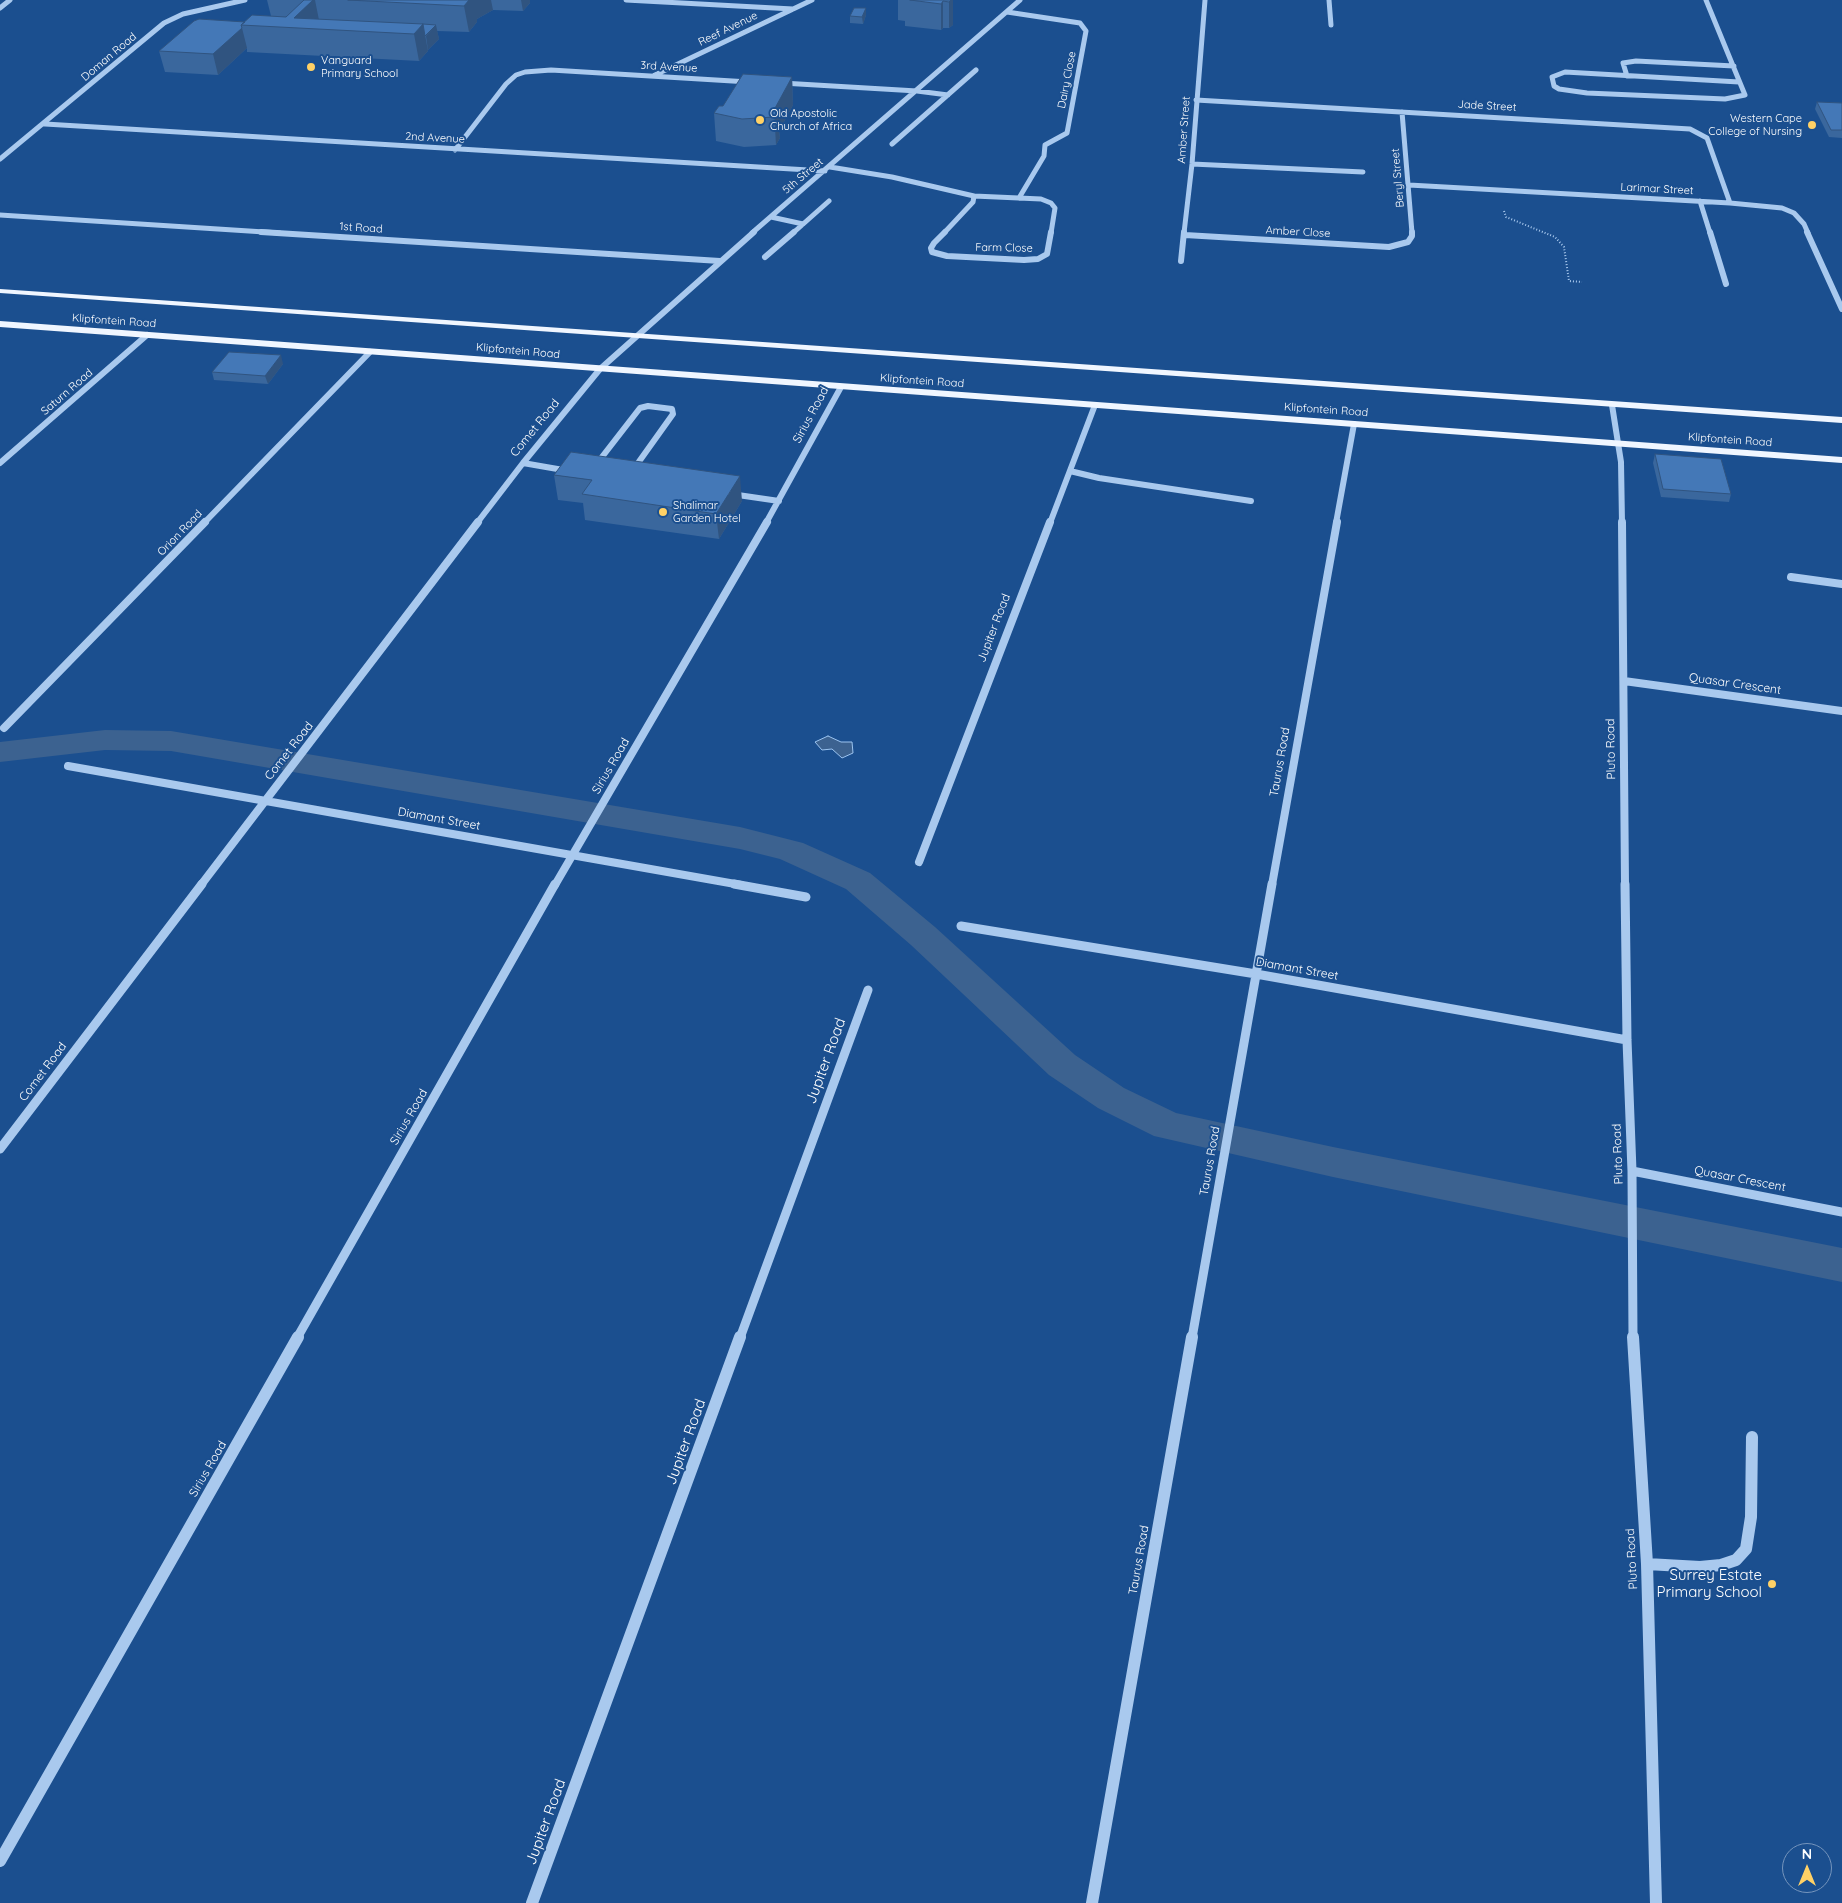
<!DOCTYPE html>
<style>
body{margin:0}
#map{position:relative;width:1842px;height:1903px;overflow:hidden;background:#1b4f8f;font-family:Quicksand,sans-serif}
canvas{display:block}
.north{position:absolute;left:1782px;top:1843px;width:50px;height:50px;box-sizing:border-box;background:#1b4f8f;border:1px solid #7695bc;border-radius:50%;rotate:0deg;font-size:14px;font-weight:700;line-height:20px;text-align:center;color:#fff}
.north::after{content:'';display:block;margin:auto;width:18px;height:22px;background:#ffd166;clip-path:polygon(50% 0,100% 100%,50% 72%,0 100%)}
</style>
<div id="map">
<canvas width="1842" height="1903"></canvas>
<div class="north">N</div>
</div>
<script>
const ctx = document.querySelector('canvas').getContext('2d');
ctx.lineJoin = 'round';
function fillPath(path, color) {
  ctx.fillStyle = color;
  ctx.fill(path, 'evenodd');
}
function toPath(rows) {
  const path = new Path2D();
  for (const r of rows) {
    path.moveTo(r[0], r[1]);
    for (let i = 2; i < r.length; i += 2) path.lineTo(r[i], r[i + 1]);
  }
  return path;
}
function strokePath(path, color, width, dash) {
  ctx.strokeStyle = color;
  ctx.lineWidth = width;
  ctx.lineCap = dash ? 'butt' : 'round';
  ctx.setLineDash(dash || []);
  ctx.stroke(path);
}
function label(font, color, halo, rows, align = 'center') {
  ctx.font = font + ' Quicksand,sans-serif';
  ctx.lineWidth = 4;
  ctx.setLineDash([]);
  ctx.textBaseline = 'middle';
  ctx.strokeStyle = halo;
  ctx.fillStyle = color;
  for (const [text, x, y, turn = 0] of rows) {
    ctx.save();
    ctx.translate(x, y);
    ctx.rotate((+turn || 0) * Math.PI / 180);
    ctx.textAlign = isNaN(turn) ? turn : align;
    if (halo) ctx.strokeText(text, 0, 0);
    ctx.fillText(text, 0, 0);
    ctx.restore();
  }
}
const water = toPath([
 [828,736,841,742,852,742,853,753,842,758,832,749,822,750,815,742,828,736]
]);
fillPath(water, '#3c6290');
strokePath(water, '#9cc4f0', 1);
fillPath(toPath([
 [105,730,171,731,740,827,803,843,870,873,935,927,1075,1055,1124,1088,1176,1113,1333,1147,1842,1248,1842,1282,1333,1177,1154,1136,1098,1108,1049,1075,911,945,846,889,780,859,740,849,171,751,105,750,0,762,0,742,105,730]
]), '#3c6290');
strokePath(toPath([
 [1504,211,1506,217,1555,237,1564,247,1569,281,1582,282]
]), '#a9c9ee', 2, [1, 2]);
strokePath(toPath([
 [626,0,793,9],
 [1329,0,1331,25],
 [1706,0,1745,95,1725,99,1587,93,1559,89,1554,86,1552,77,1565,72,1739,82],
 [0,8,10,0],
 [1007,12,1080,23,1086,31,1067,133,1045,145,1044,156,1019,198],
 [655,75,812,0],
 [1627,76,1623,63,1636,61,1734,66],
 [782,83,917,91,948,95],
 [1196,100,1690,129,1707,138,1730,203],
 [1402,112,1412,233],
 [45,124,825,171],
 [892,144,976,70],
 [455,150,506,84,516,75,525,72,551,70,749,82],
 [0,159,164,23,183,14,245,0],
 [1192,164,1363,172],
 [830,167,892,177,974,196],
 [1409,185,1730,203,1782,208,1794,213,1804,224,1808,233],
 [974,196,1041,199,1051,203,1055,208,1051,233],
 [1700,201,1710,233],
 [0,215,280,233],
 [771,217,803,224],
 [752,233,1020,0],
 [793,233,829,201],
 [944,233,973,202,974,196],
 [1184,233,1192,164,1205,0]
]), '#a9c9ee', 5);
strokePath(toPath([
 [261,232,720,261],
 [945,232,934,243,931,248,932,252,947,256,1024,260,1038,259,1047,254,1051,232],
 [1710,232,1726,284],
 [1807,232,1842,309],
 [1185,235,1389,247,1408,242,1412,236,1412,232],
 [765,257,794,232],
 [1181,261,1184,232],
 [1612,405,1621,462,1622,523],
 [0,463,147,335],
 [523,463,569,471],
 [595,466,640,408,648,406,672,409,673,414,633,470],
 [1070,471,1099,478,1251,501],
 [731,494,779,501],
 [204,523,370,352],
 [477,523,523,463,600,369,754,232],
 [766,523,841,387],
 [1050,523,1095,405],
 [1336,523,1354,424]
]), '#a9c9ee', 6);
strokePath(toPath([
 [1622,522,1625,885],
 [1791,577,1842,584],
 [1624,681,1842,711],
 [4,728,205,522],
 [68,766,741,885],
 [919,862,1050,522],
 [201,885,478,522],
 [555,885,767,522],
 [1272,885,1337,522]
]), '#a9c9ee', 8);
strokePath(toPath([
 [734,884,806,897],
 [1625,884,1627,1040,1632,1171,1633,1338],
 [961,926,1256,974,1627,1040],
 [0,1149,202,884],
 [1632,1171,1842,1212],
 [297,1338,555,884],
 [740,1338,868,990],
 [1192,1338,1272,884]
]), '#a9c9ee', 9);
strokePath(toPath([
 [1633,1337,1647,1564,1656,1903],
 [1647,1564,1700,1567,1721,1565,1736,1560,1746,1549,1751,1517,1752,1437],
 [0,1861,298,1337],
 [532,1903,740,1337],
 [1092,1903,1192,1337]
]), '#a9c9ee', 12);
fillPath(toPath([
 [0,289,1842,417,1842,423,0,293,0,289],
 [0,321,1842,457,1842,463,0,327,0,321]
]), '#f0f6ff');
fillPath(toPath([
 [267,0,530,0,530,3,523,11,493,10,477,19,477,22,469,32,437,31,439,39,428,50,428,51,419,61,247,52,247,48,218,75,165,72,159,51,245,22,271,16],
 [898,0,953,0,953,25,949,28,943,28,941,30,905,26,905,21,898,20],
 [866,15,863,24,850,23,850,16],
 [792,77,793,105,779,131,780,138,776,145,744,147,716,141,714,113,723,106],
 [1817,102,1842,103,1842,138,1829,137,1815,109],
 [283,364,268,384,214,380,212,372],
 [1655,454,1731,494,1729,502,1661,497,1653,463],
 [554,475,742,501,719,539,585,520,583,503,558,500]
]), '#3a679d');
fillPath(toPath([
 [307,0,315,0,320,25,294,18],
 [468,0,491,0,493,10,477,19,477,22,469,32,464,6],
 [521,0,530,0,530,3,523,11],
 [951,0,953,0,953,25,949,28,949,2],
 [943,1,943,28,941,30,941,4],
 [866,8,866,15,863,24,862,17],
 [423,24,428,51,419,61,414,34],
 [436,25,439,39,428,50,426,36],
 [242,28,247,48,218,75,213,54],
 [792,77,793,105,779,131,780,138,776,145,774,110],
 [281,355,283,364,268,384,265,376],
 [740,476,742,501,719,539,716,514]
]), '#305480');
const building = toPath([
 [304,0,313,0,294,18,423,24,414,34,241,25,252,15,286,17,304,0],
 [348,0,469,0,464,6,348,0],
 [910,0,951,0,949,2,943,1,941,4,910,0],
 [854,8,866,8,862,17,850,16,854,8],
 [199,19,245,22,241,25,242,28,213,54,159,51,194,21,199,19],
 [423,24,436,25,425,36,423,24],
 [743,74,792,77,774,110,778,110,774,117,742,119,714,113,719,106,723,106,743,74],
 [1817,102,1842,103,1842,130,1831,130,1817,102],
 [229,352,281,355,265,376,212,372,229,352],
 [571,452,740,476,716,514,582,494,592,480,554,475,571,452],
 [1655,454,1721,459,1731,494,1663,489,1655,454]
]);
fillPath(building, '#4478b7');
strokePath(building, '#305480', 1);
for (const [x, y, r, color] of [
 [311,67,5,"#ffd166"],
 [760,120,5,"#ffd166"],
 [1812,125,5,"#ffd166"],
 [663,512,5,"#ffd166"],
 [1772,1584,5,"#ffd166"]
]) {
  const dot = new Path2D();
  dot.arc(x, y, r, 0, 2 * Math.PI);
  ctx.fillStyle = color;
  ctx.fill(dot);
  strokePath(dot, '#1b4f8f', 2);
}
label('11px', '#fff', '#1b4f8f', [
 ["Reef Avenue",728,29,-26],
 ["Doman Road",109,57,-40],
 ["3rd Avenue",669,67,3],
 ["Dairy Close",1067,80,-79],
 ["Jade Street",1487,106,3],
 ["Amber Street",1184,130,-86],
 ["2nd Avenue",435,138,3],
 ["5th Street",803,176,-40],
 ["Beryl Street",1398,178,-95],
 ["Larimar Street",1657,189,3],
 ["1st Road",361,228,4],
 ["Amber Close",1298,232,3],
 ["Farm Close",1004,248,1],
 ["Klipfontein Road",114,321,4],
 ["Klipfontein Road",518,351,5],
 ["Klipfontein Road",922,381,4],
 ["Saturn Road",67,392,-41],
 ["Klipfontein Road",1326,410,4],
 ["Klipfontein Road",1730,440,4],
 ["Orion Road",180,533,-46]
]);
label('11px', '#fff', '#1b4f8f', [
 ["Vanguard",321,61],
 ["Primary School",321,74],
 ["Old Apostolic",770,114],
 ["Church of Africa",770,127],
 ["Western Cape",1802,119,"right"],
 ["College of Nursing",1802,132,"right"],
 ["Shalimar",673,506],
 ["Garden Hotel",673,519]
], 'left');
label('12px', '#fff', '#1b4f8f', [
 ["Sirius Road",811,415,-62],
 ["Comet Road",535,428,-51],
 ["Jupiter Road",994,628,-69],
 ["Quasar Crescent",1735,684,8],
 ["Pluto Road",1611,749,-91],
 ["Comet Road",289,751,-52],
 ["Taurus Road",1280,762,-80],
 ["Sirius Road",611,766,-60],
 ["Diamant Street",439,819,10],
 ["Diamant Street",1297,969,10],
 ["Comet Road",43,1072,-53],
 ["Sirius Road",409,1117,-60],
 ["Pluto Road",1618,1154,-92],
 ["Taurus Road",1210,1161,-80],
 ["Quasar Crescent",1740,1179,11],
 ["Sirius Road",208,1469,-60],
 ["Pluto Road",1632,1559,-93],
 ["Taurus Road",1139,1560,-80]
]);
label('15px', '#fff', '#1b4f8f', [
 ["Jupiter Road",826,1061,-70],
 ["Jupiter Road",686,1442,-70],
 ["Jupiter Road",546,1822,-70]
]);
label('15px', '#fff', '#1b4f8f', [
 ["Surrey Estate",1762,1575],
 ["Primary School",1762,1592]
], 'right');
</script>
